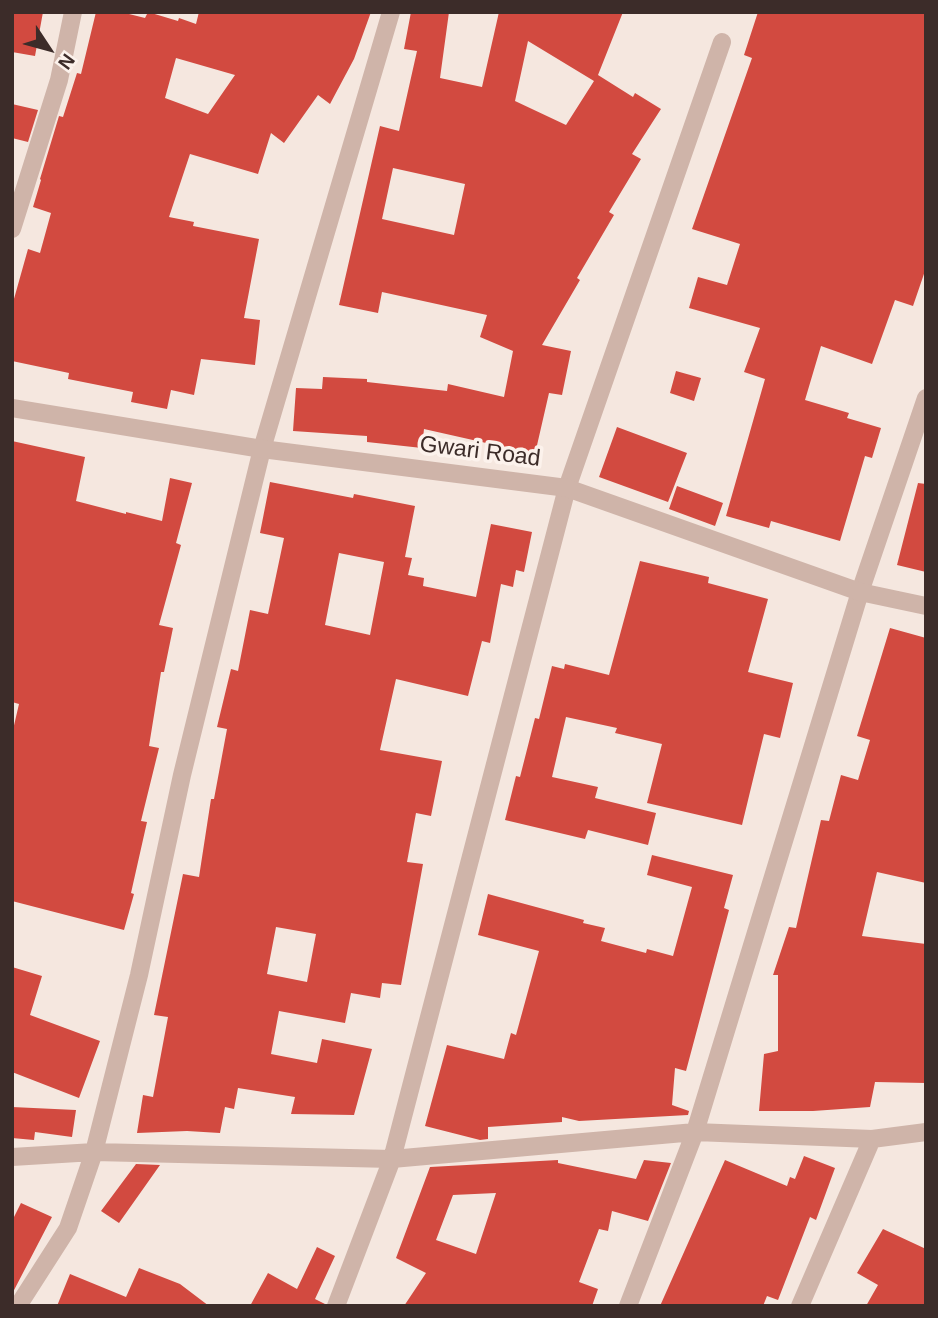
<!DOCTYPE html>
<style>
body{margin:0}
#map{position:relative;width:938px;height:1318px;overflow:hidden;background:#f5e7df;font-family:Arial,sans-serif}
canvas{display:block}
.frame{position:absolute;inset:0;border:14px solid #3c2c29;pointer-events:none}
.north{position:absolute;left:14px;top:14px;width:70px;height:70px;-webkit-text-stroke:5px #fcf2ec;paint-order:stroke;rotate:126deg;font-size:19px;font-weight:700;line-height:28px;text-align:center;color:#3c2c29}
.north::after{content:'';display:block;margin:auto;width:24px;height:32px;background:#3c2c29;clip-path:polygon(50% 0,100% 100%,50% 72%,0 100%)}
</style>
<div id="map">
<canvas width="938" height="1318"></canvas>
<div class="frame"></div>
<div class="north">N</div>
</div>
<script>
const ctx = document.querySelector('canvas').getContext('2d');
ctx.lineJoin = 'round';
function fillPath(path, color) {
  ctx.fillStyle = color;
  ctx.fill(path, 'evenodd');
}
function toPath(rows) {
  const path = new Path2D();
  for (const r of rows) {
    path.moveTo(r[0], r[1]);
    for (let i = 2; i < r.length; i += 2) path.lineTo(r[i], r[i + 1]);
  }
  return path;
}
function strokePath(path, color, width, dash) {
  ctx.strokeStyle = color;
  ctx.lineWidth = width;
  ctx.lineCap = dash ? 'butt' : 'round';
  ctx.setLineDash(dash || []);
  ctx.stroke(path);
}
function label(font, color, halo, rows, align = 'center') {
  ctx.font = font + ' Arial,sans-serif';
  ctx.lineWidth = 7;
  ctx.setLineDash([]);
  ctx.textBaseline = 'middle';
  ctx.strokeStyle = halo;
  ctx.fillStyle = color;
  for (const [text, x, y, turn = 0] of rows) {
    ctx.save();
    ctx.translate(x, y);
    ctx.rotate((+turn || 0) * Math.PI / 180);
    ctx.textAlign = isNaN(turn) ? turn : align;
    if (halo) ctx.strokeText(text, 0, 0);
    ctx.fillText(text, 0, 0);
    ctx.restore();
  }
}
fillPath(toPath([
 [12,12,43,12,35,56,12,52],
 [96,12,121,12,145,18,148,12,178,21,179,18,196,24,199,12,371,12,354,59,330,104,318,95,284,143,271,133,258,174,190,154,169,217,194,222,193,226,259,239,244,318,260,320,255,365,201,359,194,395,171,390,167,409,131,402,133,392,68,379,69,373,12,361,12,306,28,249,40,253,51,213,33,207,41,180,40,179,59,116,63,117,77,73,81,74],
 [176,58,235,75,208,114,165,98],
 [411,12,449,12,440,78,482,87,499,12,623,12,598,75,633,97,635,93,661,109,632,154,641,159,609,212,614,215,577,278,580,280,542,345,571,351,562,395,549,393,535,454,424,429,422,448,367,442,367,436,293,431,296,388,322,389,323,377,367,379,367,382,447,391,448,384,504,397,513,351,480,337,487,315,382,292,378,313,339,305,380,126,399,131,417,51,404,49],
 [528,41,594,81,566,125,515,101],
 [393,168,465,184,454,235,382,219],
 [758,12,926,12,926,268,913,306,895,300,872,364,821,346,805,400,849,413,847,418,881,428,872,458,865,456,840,541,771,521,769,528,726,516,765,379,744,372,760,328,689,308,698,277,727,285,740,244,692,229,752,58,744,55],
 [12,104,38,110,28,142,12,138],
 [676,371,701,378,694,401,670,393],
 [617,427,687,453,668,502,599,477],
 [12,441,85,457,76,501,126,514,126,512,162,521,170,478,192,483,176,543,181,545,159,625,173,628,164,672,161,672,149,746,159,748,141,821,147,822,131,893,134,894,124,930,12,901,12,734,19,704,12,702],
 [270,482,353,498,354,494,415,506,405,557,412,558,408,575,424,578,423,586,476,597,491,524,532,532,524,572,516,570,513,587,501,584,490,643,482,641,468,696,396,679,380,750,442,761,431,816,416,813,407,862,423,864,401,985,382,983,380,998,351,993,345,1023,279,1011,271,1054,317,1063,322,1039,372,1049,354,1115,291,1114,295,1097,238,1088,234,1109,225,1107,220,1133,187,1131,137,1133,143,1095,153,1097,168,1017,154,1015,183,874,199,877,211,799,214,799,227,729,217,727,231,669,238,671,250,610,268,614,284,538,260,533],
 [339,553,384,562,370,635,325,625],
 [276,927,316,934,307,982,267,974],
 [918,483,926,484,926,572,897,565],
 [677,486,723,503,715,526,669,509],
 [640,561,709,577,708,583,768,599,748,672,793,683,780,738,764,734,742,825,647,803,662,744,615,733,617,728,566,717,552,777,598,787,595,798,656,813,648,845,588,830,585,839,505,820,516,776,520,777,535,718,539,719,552,666,564,669,565,664,609,675],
 [890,628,926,638,926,883,877,872,862,936,926,944,926,1083,875,1082,870,1107,813,1111,759,1111,764,1054,778,1051,778,975,773,975,789,927,796,928,821,820,829,821,841,775,858,780,870,740,857,736],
 [652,855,733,875,724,908,729,910,686,1071,675,1068,672,1105,689,1111,688,1115,579,1121,562,1117,562,1122,488,1127,488,1139,480,1140,425,1126,447,1045,504,1059,511,1033,516,1035,539,951,478,935,488,894,584,920,583,923,605,928,601,941,646,953,647,949,673,956,692,887,647,875],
 [12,967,42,976,30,1015,100,1041,79,1098,12,1072],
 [12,1107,76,1110,72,1137,35,1132,34,1140,12,1138],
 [804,1156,835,1168,816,1220,810,1217,778,1300,767,1296,763,1306,660,1306,725,1160,787,1186,790,1177,795,1179],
 [558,1160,558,1163,636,1179,644,1160,671,1163,648,1221,612,1211,608,1231,599,1229,579,1282,598,1289,592,1306,404,1306,426,1273,396,1258,430,1167],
 [496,1193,476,1254,436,1240,453,1195],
 [136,1164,160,1165,119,1223,101,1211],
 [21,1203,52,1217,12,1294,12,1221],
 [883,1229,926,1249,926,1306,866,1306,878,1285,857,1273],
 [317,1247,335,1256,315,1299,325,1304,325,1306,250,1306,268,1273,297,1289],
 [139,1268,180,1284,209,1306,57,1306,70,1274,126,1297]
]), '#d24a40');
strokePath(toPath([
 [12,229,59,80,73,12],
 [12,1157,94,1152,392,1159,695,1132,872,1139,926,1132],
 [18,1306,68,1228,94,1152,139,975,182,775,262,449,391,12],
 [336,1306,392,1159,567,488,722,42],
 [628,1306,695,1132,860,592,926,398],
 [800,1306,872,1139]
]), '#cfb4a9', 18);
strokePath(toPath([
 [12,408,262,449,567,488,860,592,926,606]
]), '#cfb4a9', 18);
label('23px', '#3c2c29', '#fcf2ec', [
 ["Gwari Road",480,452,7]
]);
</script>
